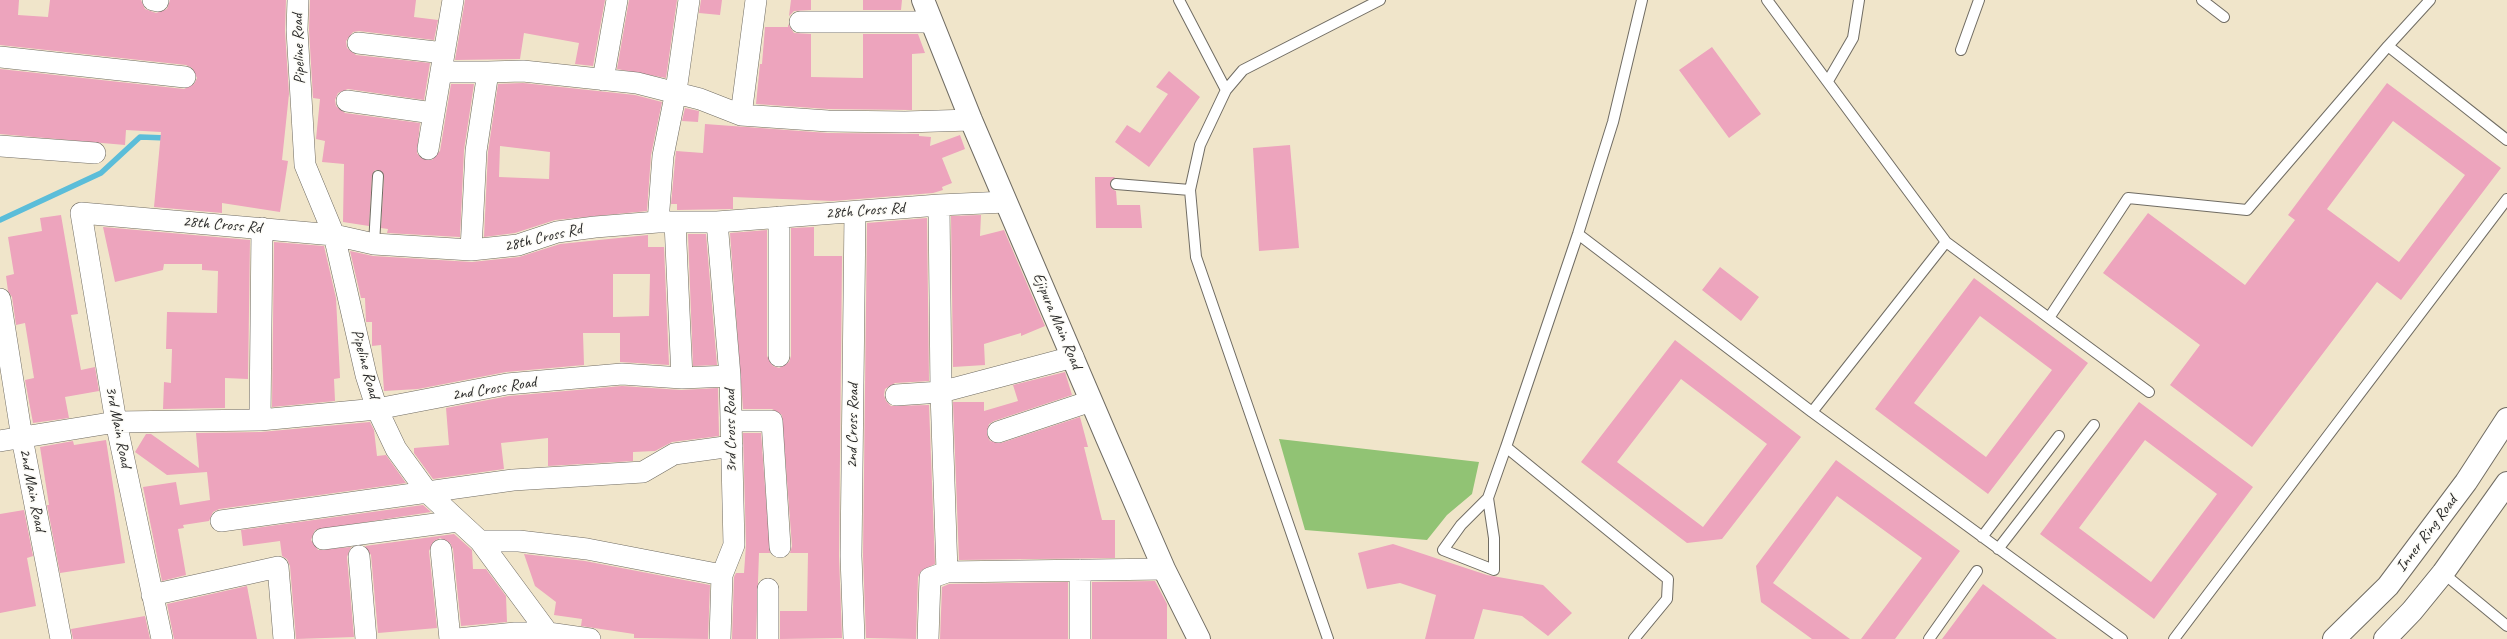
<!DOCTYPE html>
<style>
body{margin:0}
canvas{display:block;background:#f0e5ca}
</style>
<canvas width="2507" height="639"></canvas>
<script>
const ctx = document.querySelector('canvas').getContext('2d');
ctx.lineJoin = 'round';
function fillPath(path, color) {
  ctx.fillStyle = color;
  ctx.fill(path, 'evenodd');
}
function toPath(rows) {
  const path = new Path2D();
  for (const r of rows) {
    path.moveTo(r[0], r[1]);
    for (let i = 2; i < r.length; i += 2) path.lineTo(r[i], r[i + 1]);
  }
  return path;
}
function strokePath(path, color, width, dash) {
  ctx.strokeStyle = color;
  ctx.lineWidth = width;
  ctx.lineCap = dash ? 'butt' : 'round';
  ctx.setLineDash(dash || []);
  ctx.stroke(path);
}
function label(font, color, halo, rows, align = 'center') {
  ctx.font = font + ' Caveat,sans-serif';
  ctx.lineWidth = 3;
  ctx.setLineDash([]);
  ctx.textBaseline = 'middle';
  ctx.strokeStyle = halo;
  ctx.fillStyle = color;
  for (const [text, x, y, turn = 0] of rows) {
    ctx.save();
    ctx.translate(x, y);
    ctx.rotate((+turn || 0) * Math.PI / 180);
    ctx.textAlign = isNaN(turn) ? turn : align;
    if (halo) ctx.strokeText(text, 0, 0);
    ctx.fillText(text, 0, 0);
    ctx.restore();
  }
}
fillPath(toPath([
 [1279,439,1479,462,1472,494,1447,515,1427,540,1305,530]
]), '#91c374');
strokePath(toPath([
 [0,220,101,173,140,137,167,138]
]), '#5bbdd9', 5.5);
fillPath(toPath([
 [0,0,19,0,18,15,48,17,50,0,141,0,145,9,156,13,167,9,170,0,286,0,285,31,289,94,282,160,288,161,280,212,222,203,222,213,154,207,161,132,126,130,125,145,0,134,0,69,184,89,194,84,197,78,192,68,186,65,0,45],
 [310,0,416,0,414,17,438,20,434,40,359,31,353,32,346,41,347,48,356,55,430,63,424,100,348,89,338,93,335,100,336,106,345,113,420,123,417,153,421,158,432,160,440,151,451,84,474,84,464,150,460,237,387,233,388,229,381,228,384,176,379,170,375,170,372,176,369,226,343,222,344,164,322,162,325,141,316,139,320,99,313,98,309,30],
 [465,0,605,0,593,66,575,64,579,43,524,33,520,59,455,60],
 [629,0,677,0,666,78,617,69],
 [701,0,722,0,720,15,699,13],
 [791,0,811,0,811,10,794,11,789,16],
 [863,0,902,0,901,10,863,10],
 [788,24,794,33,811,34,811,77,863,78,863,34,918,34,925,53,912,54,912,110,828,109,756,104,760,64,762,64,765,27,788,27],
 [1712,47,1761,114,1729,138,1679,70],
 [1169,71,1200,97,1149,167,1115,142,1127,125,1140,133,1168,94,1156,87],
 [523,83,635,95,662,102,651,155,647,211,555,220,515,233,484,237,488,152,498,84],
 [500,146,550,152,549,179,499,177],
 [2387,83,2501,168,2401,300,2377,282,2252,447,2170,385,2200,345,2103,273,2148,213,2245,285,2295,220,2288,215],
 [2393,121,2465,175,2399,262,2327,209],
 [685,108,699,111,698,122,682,121],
 [705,124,828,133,919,134,919,136,931,137,930,146,960,135,965,149,942,158,952,183,942,187,943,190,933,193,833,201,733,197,733,209,677,210,677,204,671,204,676,151,703,153],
 [1290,145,1299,248,1259,251,1253,148],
 [1095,177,1115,177,1110,184,1112,189,1116,191,1117,205,1140,205,1142,228,1096,228],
 [61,215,78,314,71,315,81,370,95,367,99,391,65,397,69,418,33,423,25,380,34,378,25,323,16,325,12,297,8,291,6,276,14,274,8,237,42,231,40,218],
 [981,215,980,236,1004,230,1045,326,1021,336,1021,333,984,344,985,365,953,367,951,216],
 [927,218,929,381,895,383,885,389,884,395,886,401,891,406,929,405,935,564,921,571,918,577,916,639,866,638,863,556,867,223],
 [103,227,250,240,248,379,225,378,225,408,163,409,164,382,171,383,172,349,166,349,167,312,217,313,218,271,202,270,202,264,164,264,163,270,115,282],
 [814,227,814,256,842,256,839,556,842,638,780,639,780,611,807,611,808,553,790,553,792,546,782,415,772,409,743,409,730,233,767,230,767,356,773,366,779,368,789,362,791,356,791,228],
 [688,234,706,234,717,365,693,366],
 [648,235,648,247,664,247,669,365,620,362,620,333,583,333,584,365,506,372,418,389,384,391,381,345,372,346,372,322,366,322,365,298,361,298,350,251,373,256,472,262,519,257,560,244],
 [613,274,650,274,649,316,613,317],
 [274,242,324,246,336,298,340,378,334,379,335,401,272,407],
 [1720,267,1759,297,1741,321,1702,290],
 [1974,278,2088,363,1988,494,1875,409],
 [1980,316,2052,370,1986,457,1914,403],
 [1675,340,1801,437,1722,539,1687,543,1581,462],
 [1681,379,1767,444,1703,527,1617,462],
 [1065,372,1072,395,994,421,989,424,987,435,990,441,1001,443,1080,417,1088,447,1084,447,1102,520,1115,520,1115,558,959,560,953,402,984,402,984,411,1018,401,1013,385],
 [622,386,681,390,718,388,719,436,672,442,655,451,633,452,633,461,548,466,548,438,501,443,504,469,433,479,414,453,414,448,449,445,446,408,509,396],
 [2139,402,2253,487,2154,619,2040,534],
 [2145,440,2217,494,2151,582,2079,528],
 [370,422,374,430,377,456,386,455,406,483,219,509,213,512,209,521,183,525,184,528,178,529,186,575,162,581,143,487,176,482,180,505,210,500,207,472,167,475,135,452,146,434,151,434,199,468,196,433,261,432],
 [743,433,761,433,770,553,759,553,756,639,732,639,734,577,736,573,744,573,746,545],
 [106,440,125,563,60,573,47,505,49,505,40,447,73,441,74,445],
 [1836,460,1960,551,1895,639,1861,639,1922,558,1837,496,1773,583,1850,639,1812,639,1761,602,1756,566],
 [423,505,431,512,315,530,311,540,318,550,351,547,347,557,354,637,296,639,290,566,287,559,282,556,280,541,243,546,241,530],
 [24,510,33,556,27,558,36,606,0,613,0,514],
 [454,534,472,550,473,569,486,569,506,596,507,622,461,626,453,549,450,543,440,538,434,541,429,551,437,628,378,633,371,555,365,546],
 [1393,544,1487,575,1543,585,1572,613,1548,636,1522,616,1483,609,1474,639,1425,639,1436,595,1400,583,1367,589,1358,553],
 [524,554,585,561,710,585,708,639,634,638,634,634,581,626,582,619,554,615,556,602,535,586],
 [1155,581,1167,604,1167,639,1092,639,1092,582],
 [1068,582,1068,639,940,639,942,587,949,584],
 [1983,584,2057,639,1942,639],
 [247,586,257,639,174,639,167,604],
 [145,616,150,639,73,639,71,629]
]), '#eda4bd');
const service = toPath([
 [1179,0,1226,90],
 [2202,0,2224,17],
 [2388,46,2430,0],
 [1961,50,1979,0],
 [1828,81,1853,38,1859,0],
 [1116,184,1190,190,1200,145,1226,90,1243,70,1380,0],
 [1190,190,1196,257,1328,639],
 [1578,234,1812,412,1946,242,1767,0],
 [1946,242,2149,392],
 [374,244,378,176],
 [2049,318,2128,198,2247,210,2388,46,2507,140],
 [1812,412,2122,639],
 [1506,447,1578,234,1613,122,1642,0],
 [1488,498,1494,538,1494,570,1443,550,1461,525,1488,498,1506,447,1668,579,1667,599,1634,639],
 [1982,537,2059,436],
 [1998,549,2094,425],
 [2443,573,2507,626],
 [1929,639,1977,571],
 [2174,639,2507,199]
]);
const minor = toPath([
 [153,0,158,1],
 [298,0,297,30,305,165,334,235,366,375,377,409,396,449,428,493,480,541,548,633,590,639],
 [800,22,931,22],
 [358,43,444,53],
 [0,57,185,77],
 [441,72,488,72],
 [603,80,617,0],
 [347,101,433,113],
 [741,115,756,0],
 [0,146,95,153],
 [428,149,453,0],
 [939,205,941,392,947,572],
 [779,217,779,356],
 [658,222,663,156,676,91,689,0],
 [675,222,682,378],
 [717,222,730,376,734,545,722,575,720,639],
 [471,250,476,151,488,72,523,71,637,83,700,99,741,115,828,121,905,122,971,120],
 [0,299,22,438,61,639],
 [896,395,941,392,1073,357],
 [260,420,262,228],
 [731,421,772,421,780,547],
 [998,432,1091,401],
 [0,441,116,422,260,420,377,409,507,384,622,374,682,378,730,376],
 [221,521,513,480,643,472,674,454,732,446],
 [323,539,458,521],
 [480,541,519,541,587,549,722,575],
 [441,550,450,639],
 [359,556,366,639],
 [1080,570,1080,639],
 [152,595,278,567,284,639],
 [162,639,116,422,81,213,334,235,374,244,471,250,518,245,557,232,595,227,658,222,717,222,939,205,1006,202],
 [458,639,515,633,548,633],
 [768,639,768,589],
 [854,639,851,556,855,212],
 [928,639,930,578,947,572,1164,569]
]);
const tertiary = toPath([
 [923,0,971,120,1107,438,1164,569,1199,639]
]);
const primary = toPath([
 [2334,639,2388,586,2466,482,2507,419],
 [2385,639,2412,611,2443,573,2507,483]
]);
strokePath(service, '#706c63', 12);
strokePath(minor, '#706c63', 22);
strokePath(tertiary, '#706c63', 24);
strokePath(primary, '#706c63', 24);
strokePath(service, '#fff', 10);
strokePath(minor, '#fff', 21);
strokePath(tertiary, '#fff', 22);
strokePath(primary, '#fff', 22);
label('16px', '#2b2b2b', '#fdfcf7', [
 ["Pipeline Road",299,49,-92],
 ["28th Cross Rd",865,211,-4],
 ["28th Cross Rd",222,225,5],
 ["28th Cross Rd",543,238,-13],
 ["Ejipura Main Road",1057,321,67],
 ["Pipeline Road",365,364,75],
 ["2nd Cross Road",494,389,-9],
 ["2nd Cross Road",853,426,-89],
 ["3rd Main Road",118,427,79],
 ["3rd Cross Road",731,431,-91],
 ["2nd Main Road",32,490,79],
 ["Inner Ring Road",2427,534,-53]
]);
</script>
